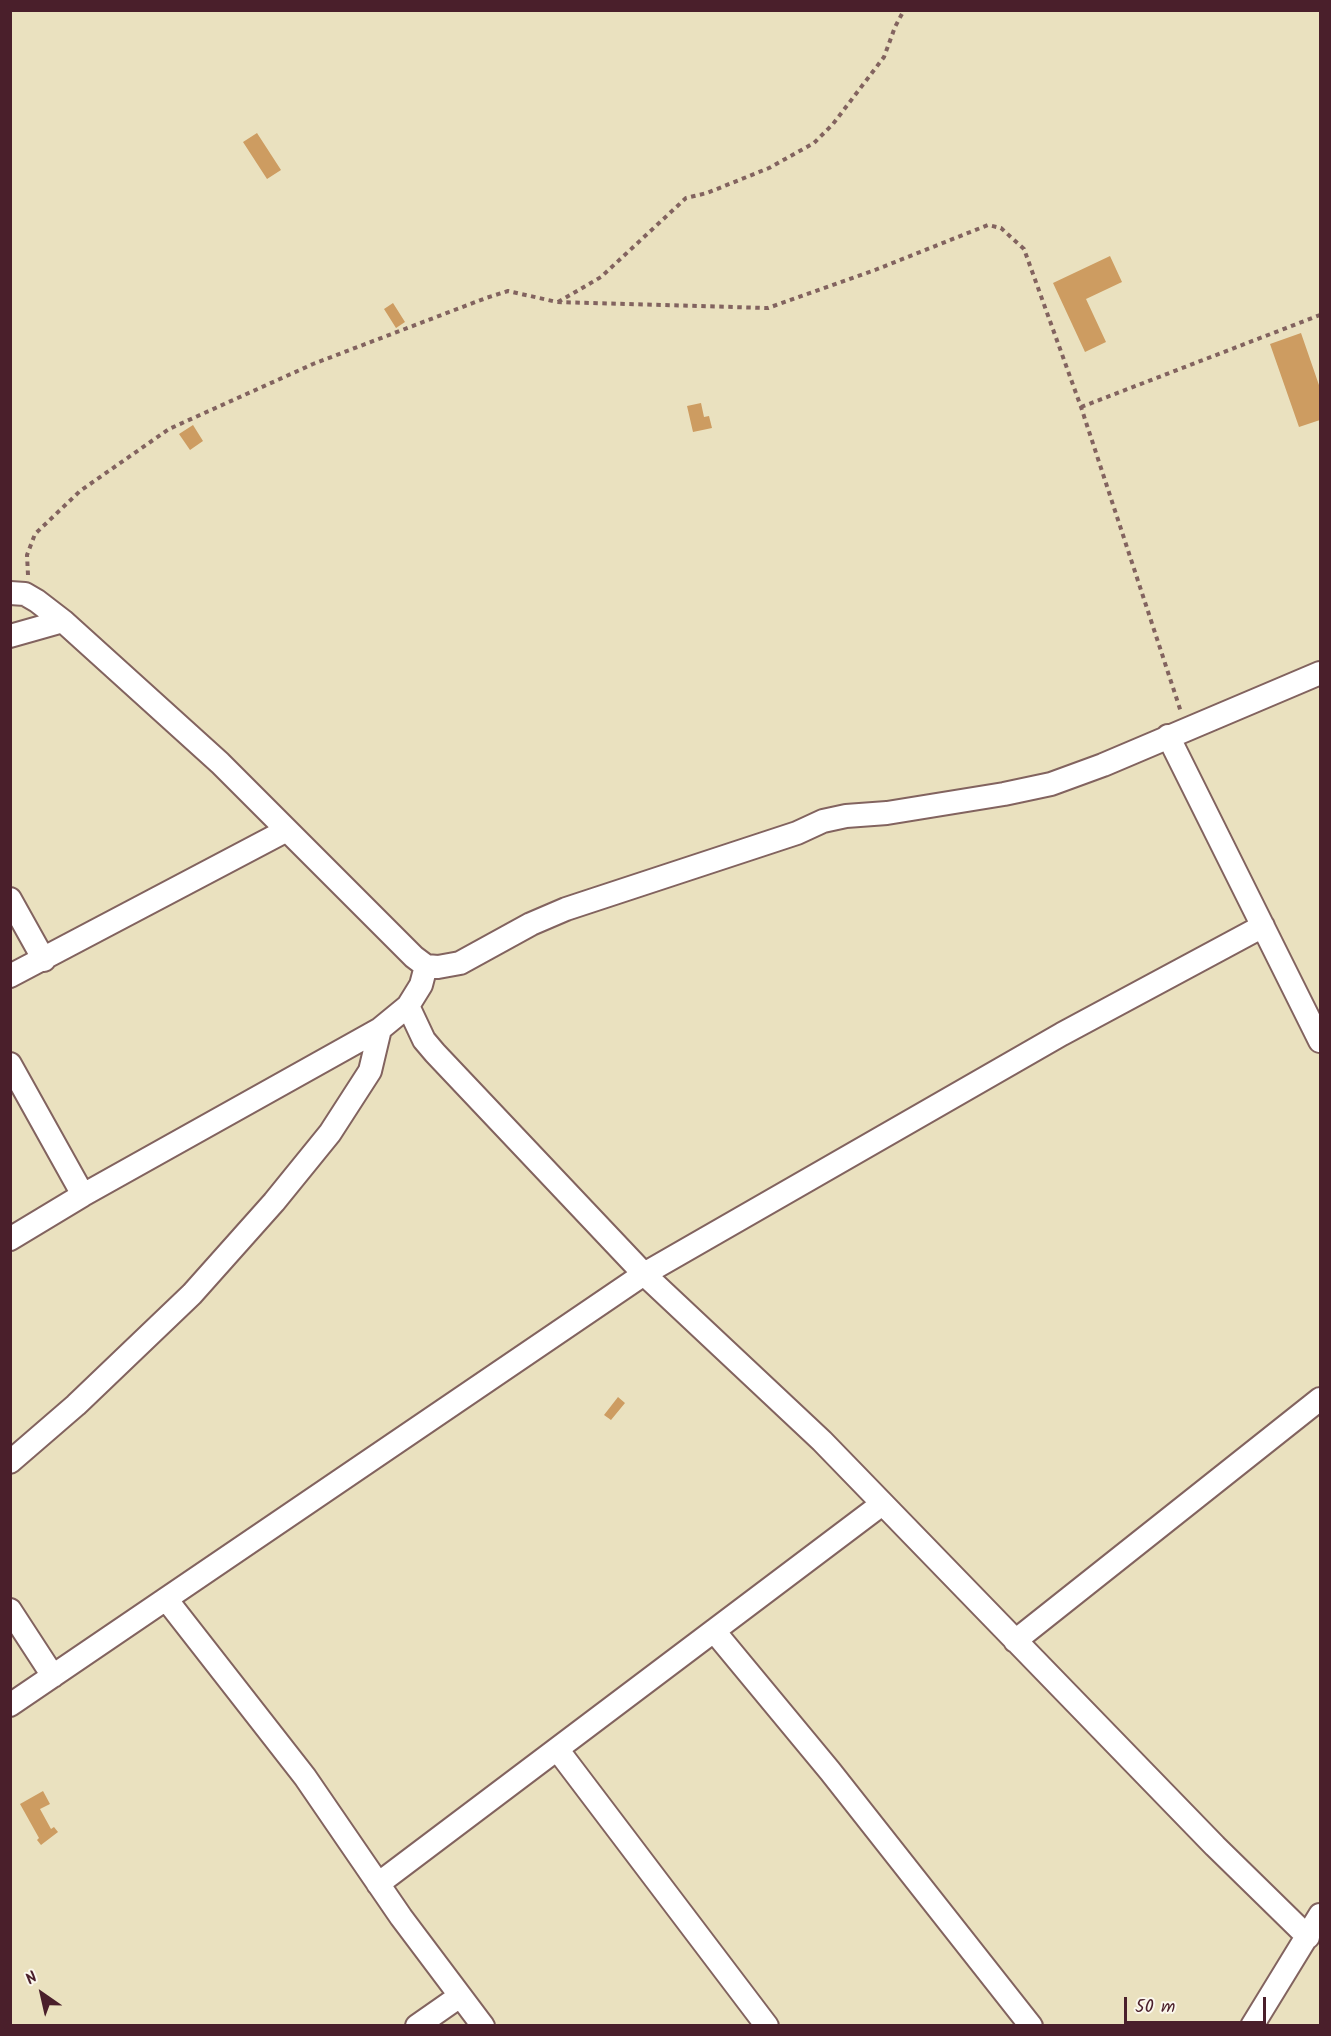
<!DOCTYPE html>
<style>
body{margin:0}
#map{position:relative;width:1331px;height:2036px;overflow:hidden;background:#eae1bf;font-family:Kalam,sans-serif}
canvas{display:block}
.frame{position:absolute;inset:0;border:12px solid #4a1f2b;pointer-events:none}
.north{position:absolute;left:12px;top:1964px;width:60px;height:60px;-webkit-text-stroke:4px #fbf7ec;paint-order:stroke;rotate:326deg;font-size:16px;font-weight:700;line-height:24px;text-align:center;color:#4a1f2b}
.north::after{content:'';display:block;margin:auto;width:21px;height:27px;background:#4a1f2b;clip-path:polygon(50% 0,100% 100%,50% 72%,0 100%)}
.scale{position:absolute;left:1124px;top:1997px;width:142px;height:27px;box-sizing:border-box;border:3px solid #4a1f2b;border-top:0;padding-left:8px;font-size:18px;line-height:21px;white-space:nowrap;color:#4a1f2b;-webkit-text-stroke:4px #fbf7ec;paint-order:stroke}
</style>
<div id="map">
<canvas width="1331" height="2036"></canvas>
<div class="frame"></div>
<div class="north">N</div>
<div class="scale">50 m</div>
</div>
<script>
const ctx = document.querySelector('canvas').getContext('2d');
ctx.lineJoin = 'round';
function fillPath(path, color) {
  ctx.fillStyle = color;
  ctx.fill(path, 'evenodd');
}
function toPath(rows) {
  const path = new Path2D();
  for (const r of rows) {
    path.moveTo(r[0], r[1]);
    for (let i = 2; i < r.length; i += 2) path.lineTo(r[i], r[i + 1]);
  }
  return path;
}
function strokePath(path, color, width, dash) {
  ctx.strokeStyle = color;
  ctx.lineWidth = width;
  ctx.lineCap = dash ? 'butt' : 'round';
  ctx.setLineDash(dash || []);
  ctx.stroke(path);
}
fillPath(toPath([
 [257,133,281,170,267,179,243,142],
 [1110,256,1122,282,1086,299,1106,342,1085,352,1053,283],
 [393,303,405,322,396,328,384,309],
 [1301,333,1320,388,1320,420,1299,427,1270,344],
 [701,403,704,417,709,416,712,428,693,432,687,406],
 [193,425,203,441,190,450,179,434],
 [618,1397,625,1403,611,1420,604,1415],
 [43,1791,50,1804,40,1809,51,1829,54,1827,58,1832,41,1845,37,1840,39,1838,20,1804]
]), '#cd9c61');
const minor = toPath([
 [10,593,25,594,37,601,63,621,220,763,414,957,426,966,438,967,460,963,531,924,566,909,797,833,823,821,846,816,887,813,1004,794,1051,784,1103,765,1320,673],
 [10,636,63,621],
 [1168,736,1320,1041],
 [10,899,44,960],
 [10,976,287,830],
 [408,1006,424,1040,435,1053,644,1274,822,1441,1215,1846,1308,1937],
 [10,1064,83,1195],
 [10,1239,83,1195,380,1029,408,1006,421,985,426,966],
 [10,1462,76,1405,192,1294,274,1202,330,1133,370,1071,380,1029],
 [166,1599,305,1777,401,1917,483,2026],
 [10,1610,53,1676],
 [714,1631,830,1771,1031,2026],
 [1015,1641,1320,1399],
 [10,1705,644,1274,1062,1034,1263,926],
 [557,1749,767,2026],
 [378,1884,882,1504],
 [417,2026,460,1996],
 [1252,2026,1320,1915]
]);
strokePath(minor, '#82635f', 26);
strokePath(toPath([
 [558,302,601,277,686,198,707,193,769,168,814,143,833,124,884,57,895,27,904,10],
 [1081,407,1320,315],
 [28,575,27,555,35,534,80,491,169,429,313,364,486,298,508,291,557,302,768,308,875,270,988,225,1001,228,1024,249,1081,407,1181,712]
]), '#82635f', 4, [4.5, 4.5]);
strokePath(minor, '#fff', 22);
</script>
